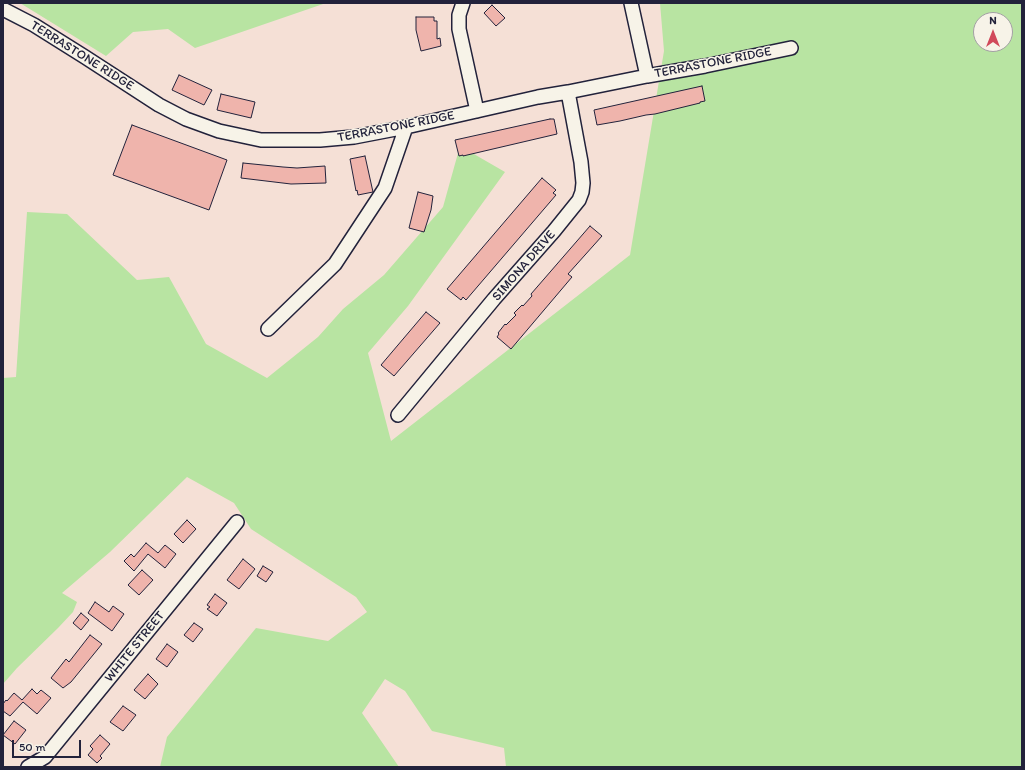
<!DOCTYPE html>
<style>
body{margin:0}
#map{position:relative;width:1025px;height:770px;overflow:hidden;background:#f5e0d6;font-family:Itim,sans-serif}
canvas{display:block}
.frame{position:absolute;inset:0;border:4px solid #22223b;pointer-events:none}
.north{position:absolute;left:973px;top:12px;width:40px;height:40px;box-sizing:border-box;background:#f7f3e8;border:1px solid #a29fa3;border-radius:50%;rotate:0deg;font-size:11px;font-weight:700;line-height:16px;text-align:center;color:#22223b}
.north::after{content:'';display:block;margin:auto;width:14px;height:18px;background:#d1495b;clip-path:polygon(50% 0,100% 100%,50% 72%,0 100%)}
.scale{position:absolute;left:12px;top:740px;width:69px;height:18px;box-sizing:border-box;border:2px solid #22223b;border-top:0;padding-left:5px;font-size:12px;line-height:14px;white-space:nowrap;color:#22223b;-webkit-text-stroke:3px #f7f3e8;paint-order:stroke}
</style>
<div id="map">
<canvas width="1025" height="770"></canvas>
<div class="frame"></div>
<div class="north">N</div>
<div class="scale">50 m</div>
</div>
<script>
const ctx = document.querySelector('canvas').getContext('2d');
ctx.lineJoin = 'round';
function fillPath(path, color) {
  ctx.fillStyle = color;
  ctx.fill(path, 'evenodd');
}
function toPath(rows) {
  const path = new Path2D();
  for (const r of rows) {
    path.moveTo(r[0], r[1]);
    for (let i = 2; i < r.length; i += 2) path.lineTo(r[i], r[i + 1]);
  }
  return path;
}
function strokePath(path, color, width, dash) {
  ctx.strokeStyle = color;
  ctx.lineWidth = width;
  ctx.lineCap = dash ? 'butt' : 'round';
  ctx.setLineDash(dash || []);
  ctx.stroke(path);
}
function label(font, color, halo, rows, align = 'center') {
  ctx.font = font + ' Itim,sans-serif';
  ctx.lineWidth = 3;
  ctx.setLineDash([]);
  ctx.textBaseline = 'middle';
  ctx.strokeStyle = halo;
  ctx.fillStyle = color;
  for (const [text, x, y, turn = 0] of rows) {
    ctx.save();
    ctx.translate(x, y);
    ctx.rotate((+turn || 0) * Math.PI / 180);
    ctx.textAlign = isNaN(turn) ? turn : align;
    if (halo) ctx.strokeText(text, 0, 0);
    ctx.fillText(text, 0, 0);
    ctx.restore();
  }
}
fillPath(toPath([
 [20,3,326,3,195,48,168,29,133,32,106,56],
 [660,3,1022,3,1022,767,506,767,504,748,432,731,405,691,385,679,362,713,399,767,160,767,167,737,256,628,328,641,367,612,356,597,251,529,234,503,187,477,110,552,62,593,77,602,73,612,58,628,17,668,3,684,3,378,16,377,27,212,67,214,137,280,169,277,206,344,267,378,318,337,343,309,384,275,443,207,460,146,505,172,408,306,368,353,391,441,630,255,664,51],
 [981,20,1005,20,1005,44,981,44]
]), '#b8e4a2');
const building = toPath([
 [492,5,505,18,496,26,484,13,492,5],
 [416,17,434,17,434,21,437,21,437,39,440,38,441,46,421,51,416,30,416,17],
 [179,75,212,90,204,105,172,90,179,75],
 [702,86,705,101,700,102,700,103,655,114,646,115,620,121,597,125,594,110,702,86],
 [221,94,255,102,251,118,217,110,221,94],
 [550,119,554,119,557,134,463,156,463,155,459,156,455,140,550,119],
 [132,125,227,160,209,210,113,175,132,125],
 [365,156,373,192,358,195,357,190,356,191,350,159,365,156],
 [243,163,283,167,297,168,325,166,326,183,291,184,241,178,243,163],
 [542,178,556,190,553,193,556,195,466,300,463,297,461,300,447,289,542,178],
 [418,192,433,196,431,210,424,232,409,228,418,192],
 [590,226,602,236,568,274,572,277,511,349,497,337,499,334,498,333,505,324,506,325,516,315,514,313,522,305,523,306,532,296,531,294,590,226],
 [426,312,440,323,394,376,381,365,426,312],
 [187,520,196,529,183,543,174,534,187,520],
 [146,543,158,553,165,545,176,554,165,568,148,554,134,571,124,561,131,554,134,557,146,543],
 [243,559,255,569,239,589,227,580,243,559],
 [263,566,273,572,266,582,257,576,263,566],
 [142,570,153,580,139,595,128,585,142,570],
 [215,594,227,603,217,616,207,609,210,607,207,605,215,594],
 [95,602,109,612,113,606,124,614,112,631,88,613,95,602],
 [81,613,89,620,81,630,73,623,81,613],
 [194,623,203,629,193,642,184,635,194,623],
 [90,635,102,644,71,682,63,688,51,678,66,659,69,662,90,635],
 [167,644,178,652,167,667,156,659,167,644],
 [148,674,158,684,145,699,134,690,148,674],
 [32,689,37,694,41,690,51,698,37,714,23,702,10,716,3,711,3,704,6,700,7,701,14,693,22,700,32,689],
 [123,706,136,715,123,731,110,722,123,706],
 [14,721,26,730,15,744,3,735,14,721],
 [100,735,110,744,100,756,102,758,97,763,88,755,93,749,90,746,100,735]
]);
fillPath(building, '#efb4ac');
strokePath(building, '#22223b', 1);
const minor = toPath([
 [463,3,459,15,459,29,477,111],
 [631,3,647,76],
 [3,9,34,25,85,57,159,105,186,119,219,131,261,140,320,140,354,137,406,127,538,97,568,92,647,76,705,66,791,48],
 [268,329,335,264,385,188,406,127],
 [398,415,494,299,554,231,579,200,582,192,583,183,581,162,568,92],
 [28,767,45,757,237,522]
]);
strokePath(minor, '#22223b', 16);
strokePath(minor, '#f7f3e8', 13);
label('13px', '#22223b', '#f7f3e8', [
 ["TERRASTONE RIDGE",82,56,32],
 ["TERRASTONE RIDGE",713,63,-11],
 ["TERRASTONE RIDGE",396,127,-11],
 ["SIMONA DRIVE",524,266,-49],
 ["WHITE STREET",135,647,-51]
]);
</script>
